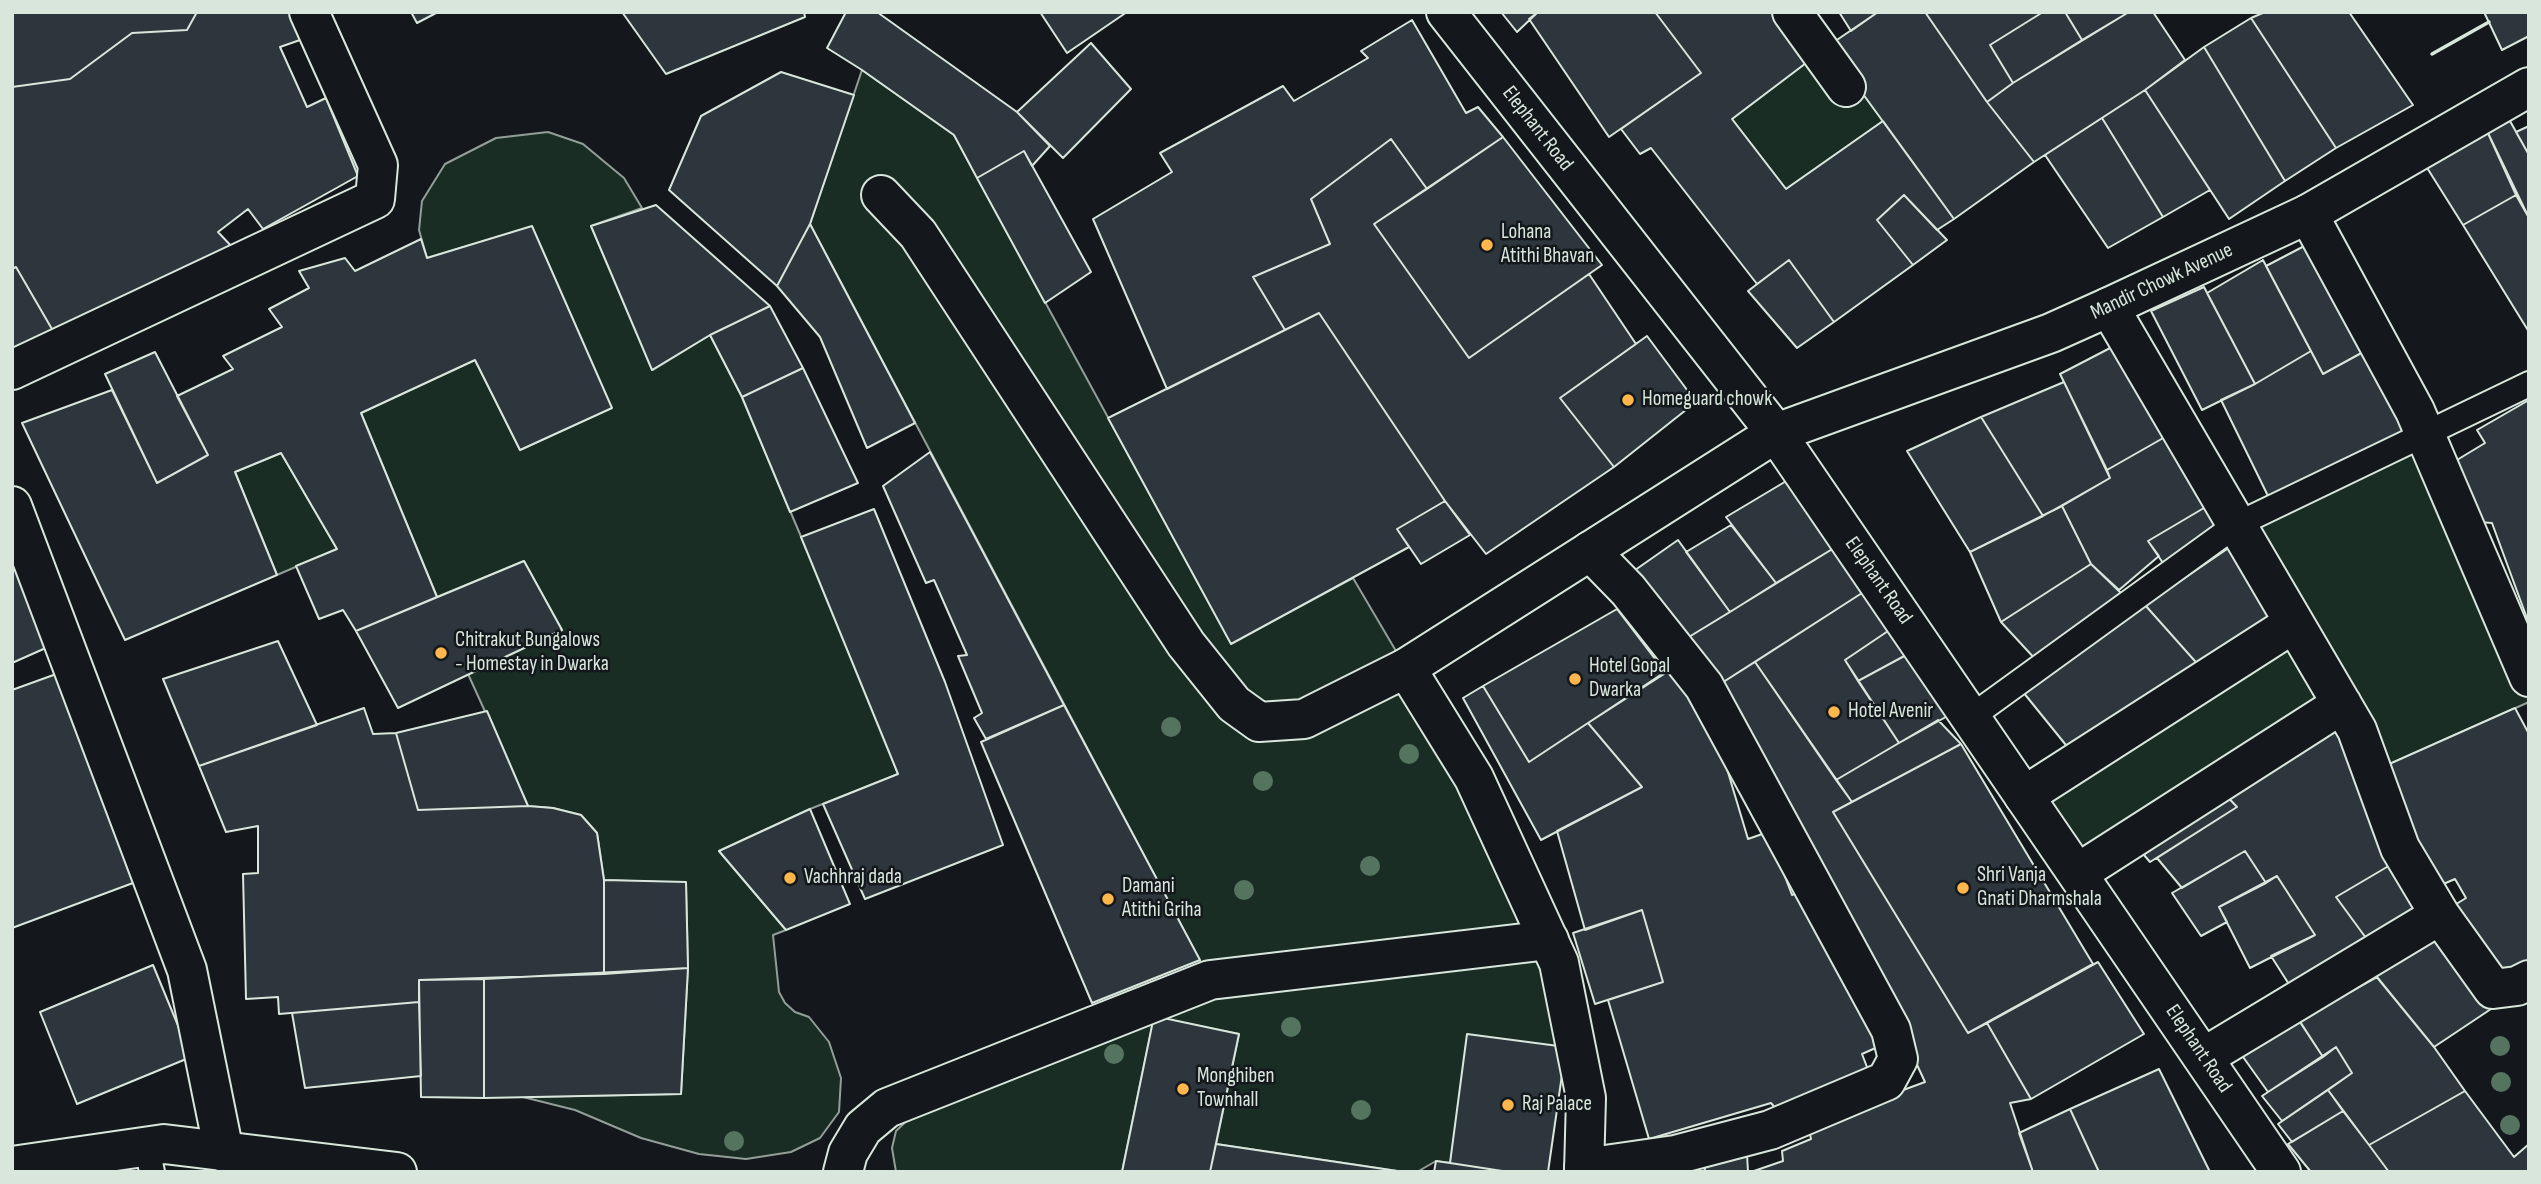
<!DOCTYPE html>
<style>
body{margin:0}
#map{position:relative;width:2541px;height:1184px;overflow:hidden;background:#14181c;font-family:"Sofia Sans Condensed",sans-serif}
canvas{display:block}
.frame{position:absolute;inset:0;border:14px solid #d8e6dc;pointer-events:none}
</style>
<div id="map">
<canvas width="2541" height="1184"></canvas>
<div class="frame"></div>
</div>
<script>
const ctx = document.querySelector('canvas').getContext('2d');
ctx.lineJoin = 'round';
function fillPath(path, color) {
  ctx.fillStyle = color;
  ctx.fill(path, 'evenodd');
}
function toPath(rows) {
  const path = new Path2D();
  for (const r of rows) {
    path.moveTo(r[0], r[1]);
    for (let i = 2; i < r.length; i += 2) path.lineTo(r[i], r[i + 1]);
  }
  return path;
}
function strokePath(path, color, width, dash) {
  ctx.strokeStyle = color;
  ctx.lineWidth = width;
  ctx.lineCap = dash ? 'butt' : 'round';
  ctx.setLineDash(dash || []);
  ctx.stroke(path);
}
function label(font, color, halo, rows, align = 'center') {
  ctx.font = font + ' "Sofia Sans Condensed",sans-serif';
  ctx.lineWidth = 5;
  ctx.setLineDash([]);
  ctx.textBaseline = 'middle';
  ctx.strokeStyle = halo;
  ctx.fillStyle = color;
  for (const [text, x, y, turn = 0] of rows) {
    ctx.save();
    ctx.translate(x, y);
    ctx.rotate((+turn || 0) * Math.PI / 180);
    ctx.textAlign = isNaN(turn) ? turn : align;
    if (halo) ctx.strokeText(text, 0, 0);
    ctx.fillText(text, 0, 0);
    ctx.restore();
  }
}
const green = toPath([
 [1828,46,1883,121,1786,189,1732,119,1828,46],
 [862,70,954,135,1231,643,1353,578,1406,668,1576,1045,1450,1163,1436,1161,1417,1172,1404,1172,1216,1144,1239,1034,1154,1017,1122,1172,896,1172,892,1148,896,1131,914,1114,1210,980,810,224,862,70],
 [548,132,583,144,624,178,642,208,591,226,653,370,710,335,742,397,865,688,898,774,810,809,719,851,786,930,773,935,779,992,785,1003,795,1012,809,1017,829,1042,841,1078,839,1112,820,1138,791,1152,746,1159,699,1154,641,1138,575,1110,523,1097,681,1094,688,968,686,883,604,880,597,833,581,815,553,808,528,806,468,674,562,630,524,561,437,597,361,413,475,360,520,450,611,408,532,227,427,258,419,230,422,201,445,164,496,138,548,132],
 [2425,433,2529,677,2529,702,2372,772,2342,705,2078,873,2024,796,2294,623,2236,525,2425,433],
 [281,453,337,549,277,575,235,472,281,453]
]);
fillPath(green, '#1a2d24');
strokePath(green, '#939e99', 2);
const building = toPath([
 [12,12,197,12,187,30,132,33,70,79,12,87,12,12],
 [197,12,290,12,300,40,280,47,307,107,326,98,358,176,263,229,248,209,218,232,234,249,56,336,16,267,12,269,12,87,70,79,132,33,187,30,197,12],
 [411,12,438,12,417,23,411,12],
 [622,12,804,12,805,17,666,74,622,12],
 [846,12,877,12,1017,112,1050,146,1032,166,1024,151,977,178,954,135,862,70,827,48,846,12],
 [1040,12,1127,12,1067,53,1040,12],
 [1501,12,1538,12,1517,32,1501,12],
 [1538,12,1655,12,1701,73,1609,137,1529,19,1538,12],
 [1655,12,1780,12,1814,57,1732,119,1786,189,1883,121,1954,219,1937,230,1904,195,1877,220,1913,265,1834,322,1789,260,1757,284,1651,148,1640,154,1621,129,1701,73,1655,12],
 [1839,12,1878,12,1851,31,1839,12],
 [1878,12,1925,12,1987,102,2034,162,1954,219,1828,46,1878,12],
 [1925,12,2043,12,1990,45,2013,83,1987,102,1925,12],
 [2043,12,2065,12,2082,40,2013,83,1990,45,2043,12],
 [2065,12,2129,12,2082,40,2065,12],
 [2129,12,2153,12,2185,60,2145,90,2034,162,1987,102,2013,83,2129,12],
 [2265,12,2349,12,2413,105,2336,148,2251,18,2265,12],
 [2484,12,2529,12,2529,36,2502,50,2484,12],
 [2251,18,2336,148,2285,181,2204,47,2251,18],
 [1412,20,1466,113,1478,107,1503,137,1427,189,1391,139,1311,199,1330,244,1253,277,1285,330,1167,389,1093,219,1172,172,1160,153,1283,86,1294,101,1368,58,1361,51,1412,20],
 [1091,43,1131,89,1063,158,1017,112,1091,43],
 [2204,47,2285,181,2229,219,2145,90,2204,47],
 [781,72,854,95,810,224,777,286,669,190,701,116,781,72],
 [2145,90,2210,190,2163,217,2102,118,2145,90],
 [2102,118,2163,217,2108,248,2045,155,2102,118],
 [2510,121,2529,155,2529,218,2487,131,2510,121],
 [2529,126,2529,155,2516,132,2529,126],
 [2487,131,2516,195,2463,225,2424,163,2487,131],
 [1503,137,1602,265,1469,358,1374,224,1503,137],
 [1391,139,1427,189,1374,224,1469,358,1589,274,1636,344,1560,398,1614,467,1486,554,1445,501,1319,313,1285,330,1253,277,1330,244,1311,199,1391,139],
 [1024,151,1091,272,1045,303,977,178,1024,151],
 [1904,195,1947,240,1913,265,1877,220,1904,195],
 [2516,195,2529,218,2529,332,2463,225,2516,195],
 [656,205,770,306,710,335,652,370,591,226,656,205],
 [810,224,915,423,867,448,820,337,777,286,810,224],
 [532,226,612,408,520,450,475,360,361,413,437,597,356,631,343,610,319,619,296,566,337,549,281,453,235,472,277,575,125,640,22,423,112,390,157,483,208,455,177,396,233,369,223,356,282,327,269,309,309,288,299,271,345,258,355,271,421,239,427,258,532,226],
 [2312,242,2365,351,2323,374,2266,266,2312,242],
 [1789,260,1834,322,1797,348,1748,291,1789,260],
 [2263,260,2311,351,2255,384,2207,293,2263,260],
 [16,267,56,336,12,355,12,269,16,267],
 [2204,287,2255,384,2202,410,2151,311,2204,287],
 [770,306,803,368,742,397,710,335,770,306],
 [1319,313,1445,501,1397,529,1409,547,1231,644,1108,418,1319,313],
 [1647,336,1696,402,1614,467,1560,398,1647,336],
 [2114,346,2165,437,2107,470,2060,374,2114,346],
 [2311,351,2323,374,2365,351,2410,429,2270,500,2221,400,2255,384,2311,351],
 [155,352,208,455,157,483,105,374,155,352],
 [803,368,858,483,790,512,742,397,803,368],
 [2064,382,2110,478,2043,516,1981,417,2064,382],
 [2529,400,2529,664,2514,625,2528,621,2492,523,2479,522,2452,463,2485,443,2477,430,2529,400],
 [1981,417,2043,516,1970,552,1907,451,1981,417],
 [2165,437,2209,505,2148,541,2159,556,2119,590,2091,564,2062,506,2110,478,2107,470,2165,437],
 [930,452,1064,705,986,739,974,718,982,713,958,656,967,655,934,580,926,583,883,486,930,452],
 [1788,480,1839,545,1776,583,1726,517,1788,480],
 [1445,501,1470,535,1421,564,1397,529,1445,501],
 [2209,505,2227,523,2163,563,2148,541,2209,505],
 [2062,506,2091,564,2001,622,1970,552,2062,506],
 [874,509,945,682,1003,845,865,899,823,804,898,774,801,537,874,509],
 [1731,525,1776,583,1730,612,1686,552,1731,525],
 [1678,540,1730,612,1684,640,1628,575,1678,540],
 [1839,545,1862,593,1717,686,1684,640,1839,545],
 [2233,545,2280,622,2202,669,2145,605,2233,545],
 [12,552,48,647,12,663,12,552],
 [524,561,562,630,398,708,356,631,524,561],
 [2091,564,2124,596,2037,661,2001,622,2091,564],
 [1862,593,1891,629,1845,660,1899,743,1836,780,1755,662,1862,593],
 [2145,605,2202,669,2074,755,2023,692,2145,605],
 [1617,609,1665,672,1529,762,1483,686,1617,609],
 [1891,629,1908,654,1858,681,1845,660,1891,629],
 [278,641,317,725,199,766,163,679,278,641],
 [1908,654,1953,713,1899,743,1858,681,1908,654],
 [1755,662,1852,802,1833,812,1968,1033,1987,1023,2031,1099,2010,1103,2033,1172,1751,1172,1783,1161,1782,1151,1811,1139,1808,1125,1925,1082,1865,953,1717,686,1755,662],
 [1678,665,1710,712,1748,839,1768,832,1792,895,1803,890,1889,1042,1862,1054,1872,1080,1783,1117,1771,1103,1649,1139,1608,1000,1663,982,1642,910,1585,930,1557,831,1642,787,1588,723,1678,665],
 [59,673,133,883,12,928,12,690,59,673],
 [1483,686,1529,762,1588,723,1642,787,1541,840,1463,698,1483,686],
 [1064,705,1200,960,1092,1003,981,742,1064,705],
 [364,708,373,734,396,733,418,810,528,806,553,808,581,815,597,833,604,880,604,974,419,980,419,1002,279,1014,278,997,246,999,243,874,258,873,258,826,226,832,199,766,364,708],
 [2515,708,2529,734,2529,969,2504,981,2453,906,2466,898,2455,879,2441,885,2386,784,2387,765,2515,708],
 [487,711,528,806,418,810,396,733,487,711],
 [2339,716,2392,864,2336,897,2366,938,2292,989,2271,956,2315,935,2277,876,2266,883,2245,851,2182,888,2157,858,2237,807,2221,790,2339,716],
 [1938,720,1961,744,1852,802,1836,780,1938,720],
 [1961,744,2093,964,1968,1033,1833,812,1961,744],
 [2221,790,2237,807,2150,862,2138,848,2221,790],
 [810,809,850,904,786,930,719,851,810,809],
 [2245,851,2266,883,2219,907,2227,922,2201,936,2172,893,2245,851],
 [2392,864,2425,912,2366,938,2336,897,2392,864],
 [2277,876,2315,935,2250,968,2219,907,2277,876],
 [604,880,686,882,688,968,604,974,604,880],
 [1642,910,1663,982,1595,1004,1573,933,1642,910],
 [2435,930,2494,1007,2434,1047,2371,970,2435,930],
 [2098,962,2144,1034,2031,1099,1987,1023,2098,962],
 [153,965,191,1057,77,1104,40,1012,153,965],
 [688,968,681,1094,484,1098,484,979,688,968],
 [2377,977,2434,1047,2465,1091,2369,1145,2328,1090,2352,1073,2336,1047,2323,1057,2299,1020,2377,977],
 [484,979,484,1098,421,1097,419,980,484,979],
 [419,1002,421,1076,305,1088,292,1013,419,1002],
 [2294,1013,2323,1057,2268,1092,2236,1047,2294,1013],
 [1154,1016,1239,1034,1210,1172,1122,1172,1154,1016],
 [1467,1034,1566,1047,1548,1172,1509,1172,1450,1163,1467,1034],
 [2336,1047,2352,1073,2282,1121,2262,1096,2336,1047],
 [2159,1069,2210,1172,2099,1172,2070,1109,2159,1069],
 [2328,1090,2343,1111,2292,1142,2278,1124,2328,1090],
 [2465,1091,2514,1157,2529,1144,2529,1172,2389,1172,2369,1145,2465,1091],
 [2070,1109,2099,1172,2033,1172,2019,1133,2070,1109],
 [2343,1111,2369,1145,2389,1172,2311,1172,2288,1144,2343,1111],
 [1216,1144,1404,1172,1210,1172,1216,1144],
 [1747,1154,1748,1172,1704,1172,1707,1161,1747,1154],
 [1436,1161,1450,1163,1509,1172,1434,1172,1436,1161]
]);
fillPath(building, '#2c363c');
strokePath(building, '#d8e6dc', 2);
const service = toPath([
 [1971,717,2236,525,2529,384],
 [147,1147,152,1172]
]);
const minor = toPath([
 [1792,12,1846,87],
 [881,195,918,234,1186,644,1234,704,1259,722,1304,719,1406,668],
 [2308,214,2415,411,2529,677],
 [2109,307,2357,730,2400,848,2440,915,2204,1057],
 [12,370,375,199,378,165,309,12],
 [12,506,187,970,224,1152],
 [2024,796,2294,623],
 [2078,873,2342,704],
 [2440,915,2493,989,2517,986,2529,980],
 [1584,1168,1675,1155,1770,1130,1886,1081,1898,1059,1891,1030,1704,686,1628,590,1590,551],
 [843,1172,848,1153,863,1128,887,1108,1210,980,1549,940]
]);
const tertiary = toPath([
 [1584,1172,1586,1098,1559,963,1474,778,1406,668,1776,433]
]);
const secondary = toPath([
 [1446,12,1776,433,2281,1172],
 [1776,433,2051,333,2109,307,2308,214,2529,87],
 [12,1166,164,1144,397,1172]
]);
strokePath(service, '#d8e6dc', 28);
strokePath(minor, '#d8e6dc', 42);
strokePath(tertiary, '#d8e6dc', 42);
strokePath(secondary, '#d8e6dc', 42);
strokePath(service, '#14181c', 24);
strokePath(minor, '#14181c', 38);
strokePath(tertiary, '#14181c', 38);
strokePath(secondary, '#14181c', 38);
strokePath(toPath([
 [2432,54,2489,22]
]), '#d8e6dc', 3.5);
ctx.fillStyle = '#55745f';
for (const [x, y] of [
 [1171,727],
 [1409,754],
 [1263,781],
 [1370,866],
 [1244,890],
 [1291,1027],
 [2500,1046],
 [1114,1054],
 [2501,1082],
 [1361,1110],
 [2510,1125],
 [734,1141]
]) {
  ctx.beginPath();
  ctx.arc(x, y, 10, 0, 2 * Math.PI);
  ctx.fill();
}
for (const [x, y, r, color] of [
 [1487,245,7,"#ffb74d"],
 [1628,400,7,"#ffb74d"],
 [441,653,7,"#ffb74d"],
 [1575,679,7,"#ffb74d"],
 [1834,712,7,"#ffb74d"],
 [790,878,7,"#ffb74d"],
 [1963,888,7,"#ffb74d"],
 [1108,899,7,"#ffb74d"],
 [1183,1089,7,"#ffb74d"],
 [1508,1105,7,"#ffb74d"]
]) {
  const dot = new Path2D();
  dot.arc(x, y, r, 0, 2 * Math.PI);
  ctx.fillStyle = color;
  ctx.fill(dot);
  strokePath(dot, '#14181c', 2.5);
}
label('21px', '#d8e6dc', '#14181c', [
 ["Elephant Road",1537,129,52],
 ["Mandir Chowk Avenue",2162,282,-25],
 ["Elephant Road",1878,581,55],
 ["Elephant Road",2198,1049,56]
]);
label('21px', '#d8e6dc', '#14181c', [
 ["Lohana",1501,233],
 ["Atithi Bhavan",1501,257],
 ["Homeguard chowk",1642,400],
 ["Chitrakut Bungalows",455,641],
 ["- Homestay in Dwarka",455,665],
 ["Hotel Gopal",1589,667],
 ["Dwarka",1589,691],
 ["Hotel Avenir",1848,712],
 ["Shri Vanja",1977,876],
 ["Gnati Dharmshala",1977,900],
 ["Vachhraj dada",804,878],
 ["Damani",1122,887],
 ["Atithi Griha",1122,911],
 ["Monghiben",1197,1077],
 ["Townhall",1197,1101],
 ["Raj Palace",1522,1105]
], 'left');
</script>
